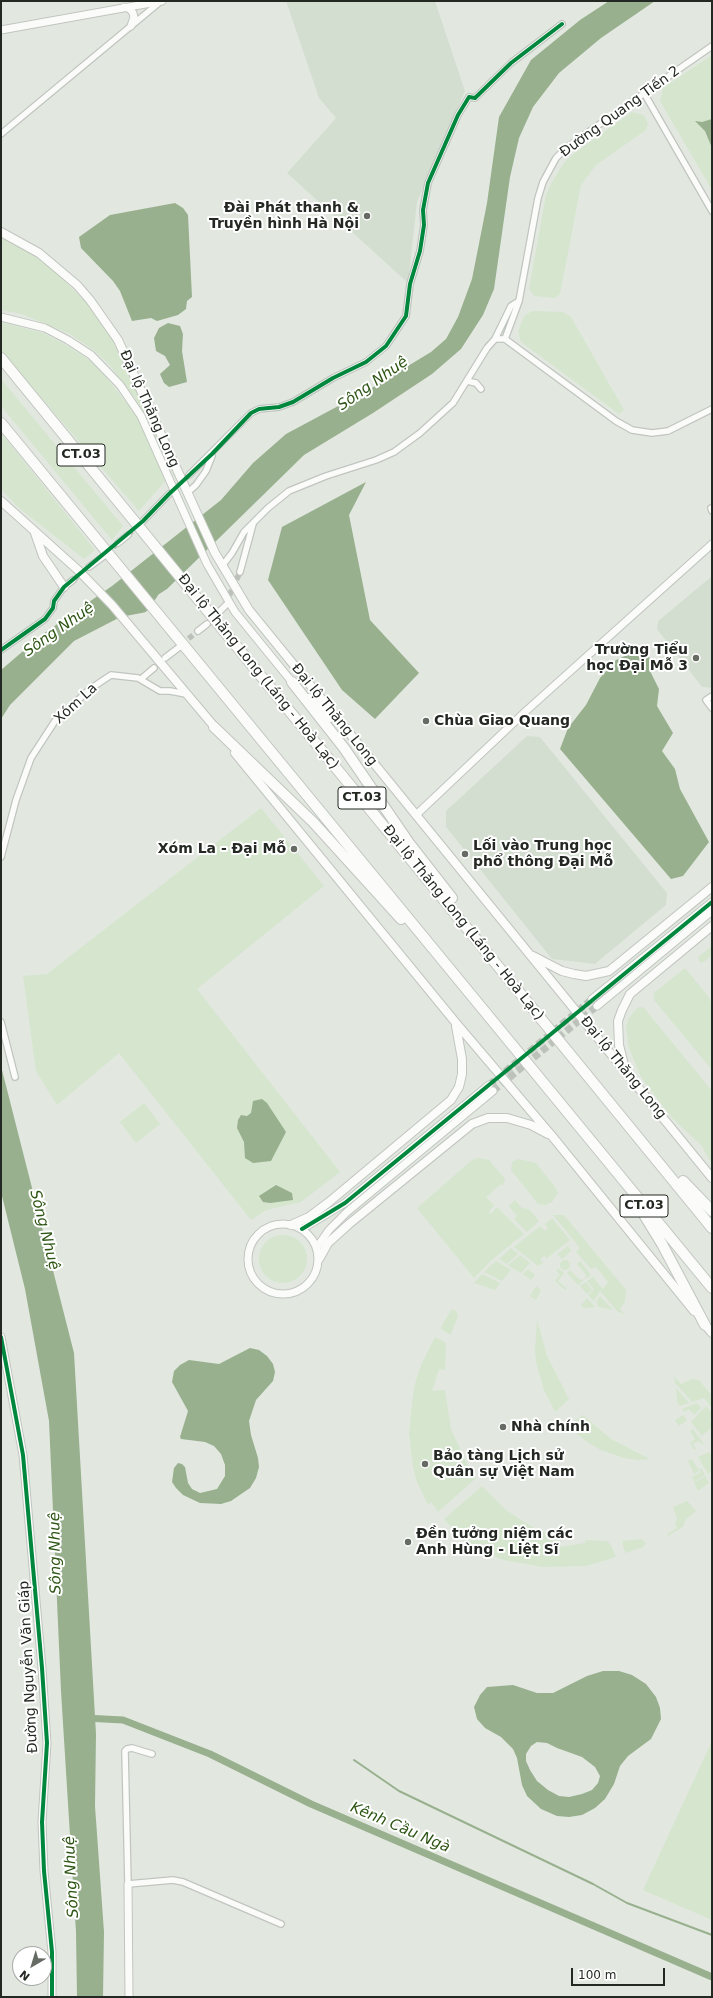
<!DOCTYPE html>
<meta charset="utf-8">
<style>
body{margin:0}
#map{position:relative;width:713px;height:1998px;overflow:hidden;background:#e2e8e0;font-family:"DejaVu Sans",sans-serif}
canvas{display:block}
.frame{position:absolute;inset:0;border:2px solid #242822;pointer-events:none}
.north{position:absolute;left:12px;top:1946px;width:40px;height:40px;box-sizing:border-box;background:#fff;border:1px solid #a7a9a7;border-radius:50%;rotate:218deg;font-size:11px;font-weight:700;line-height:16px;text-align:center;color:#242822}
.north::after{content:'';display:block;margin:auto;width:14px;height:18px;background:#666b64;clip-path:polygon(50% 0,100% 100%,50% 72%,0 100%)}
.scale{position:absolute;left:571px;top:1968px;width:94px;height:18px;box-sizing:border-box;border:2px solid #242822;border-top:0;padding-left:5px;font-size:12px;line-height:14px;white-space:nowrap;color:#242822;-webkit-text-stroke:3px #fff;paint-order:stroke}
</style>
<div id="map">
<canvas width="713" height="1998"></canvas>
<div class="frame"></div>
<div class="north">N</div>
<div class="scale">100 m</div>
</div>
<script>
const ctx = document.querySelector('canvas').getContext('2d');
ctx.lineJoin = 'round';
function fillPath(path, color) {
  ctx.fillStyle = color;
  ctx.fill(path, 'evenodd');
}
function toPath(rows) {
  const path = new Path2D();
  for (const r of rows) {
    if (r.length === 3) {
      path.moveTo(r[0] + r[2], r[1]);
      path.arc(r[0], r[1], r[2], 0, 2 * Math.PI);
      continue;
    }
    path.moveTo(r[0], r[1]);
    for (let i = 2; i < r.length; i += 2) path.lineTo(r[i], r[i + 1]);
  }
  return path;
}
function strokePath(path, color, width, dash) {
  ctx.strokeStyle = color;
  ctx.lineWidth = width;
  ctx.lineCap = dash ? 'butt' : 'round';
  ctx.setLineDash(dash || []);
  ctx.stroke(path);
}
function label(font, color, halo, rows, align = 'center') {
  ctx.font = font + ' "DejaVu Sans",sans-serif';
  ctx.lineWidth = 4;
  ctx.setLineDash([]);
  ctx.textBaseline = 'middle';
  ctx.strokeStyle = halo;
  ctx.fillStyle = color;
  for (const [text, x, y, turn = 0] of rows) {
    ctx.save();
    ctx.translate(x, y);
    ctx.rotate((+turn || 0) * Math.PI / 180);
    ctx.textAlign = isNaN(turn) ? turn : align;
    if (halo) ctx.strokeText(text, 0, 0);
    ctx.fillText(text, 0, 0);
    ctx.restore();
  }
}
fillPath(toPath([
 [286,1,435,1,465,91,417,202,408,283,287,173,336,118,319,98],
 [712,576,712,688,702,687,657,629,658,621],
 [527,736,540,737,667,893,666,905,595,964,552,959,446,827,446,811]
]), '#d4ded0');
fillPath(toPath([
 [712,55,712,190,660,101,663,88],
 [632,112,644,115,648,123,646,130,596,165,581,185,560,294,555,298,534,296,529,289,546,195,551,184,563,164,572,155],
 [1,237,30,252,55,272,87,303,99,318,118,348,176,475,174,476,135,398,107,362,92,349,70,334,22,314,1,310],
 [532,311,563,312,571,317,624,410,619,414,521,342,518,332,524,316],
 [1,322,43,333,68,346,92,362,102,372,136,415,167,479,139,511,1,351],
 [1,379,123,526,112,540,1,406],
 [1,433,95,550,84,559,19,508,1,489],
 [261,808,324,886,197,989,340,1172,301,1202,266,1210,251,1220,119,1053,57,1105,36,1071,23,976,47,974],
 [712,946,712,955,705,961,700,963,698,957],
 [685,968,708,996,712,1005,712,1070,654,1000,654,993],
 [641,1007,644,1008,712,1091,712,1164,701,1145,672,1118,641,1077,629,1048,626,1027,629,1018,637,1008],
 [144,1103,160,1124,136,1143,120,1122],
 [478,1158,489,1160,505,1179,503,1186,501,1184,486,1197,494,1205,489,1212,491,1214,497,1207,524,1234,494,1258,474,1278,417,1208,472,1160],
 [518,1159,536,1163,555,1187,558,1193,552,1202,545,1205,538,1204,511,1170,512,1162],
 [515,1200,522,1208,529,1209,539,1221,527,1232,514,1219,517,1216,509,1206],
 [553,1215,564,1215,626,1290,625,1301,620,1309,625,1315,617,1311,600,1291,594,1301,588,1295,594,1290,587,1281,593,1277,603,1289,608,1282,596,1267,591,1269,576,1252,580,1248],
 [552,1218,570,1240,547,1258,544,1256,540,1259,543,1263,538,1266,514,1247,540,1226,545,1231,548,1228,545,1224],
 [283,1259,24],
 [568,1246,571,1251,562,1259,557,1254],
 [511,1248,518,1254,507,1264,499,1259],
 [520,1255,530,1263,521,1273,508,1265],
 [565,1265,5],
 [496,1261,511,1270,502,1281,484,1272],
 [580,1261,591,1275,585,1279,584,1278,587,1276,577,1264],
 [558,1268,564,1273,558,1281,566,1288,568,1287,565,1290,555,1281,560,1275,556,1270],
 [528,1269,535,1275,531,1280,523,1274],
 [570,1270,580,1280,583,1279,584,1280,578,1285,567,1273],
 [482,1274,500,1283,495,1290,474,1283],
 [586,1282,592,1290,587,1294,580,1286],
 [536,1286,541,1290,536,1300,530,1296],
 [600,1296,613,1310,599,1307,596,1303],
 [587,1298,595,1307,584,1308,581,1305],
 [452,1309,456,1311,458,1316,451,1334,449,1334,441,1329,441,1327],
 [537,1320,547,1356,569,1399,555,1412,544,1390,536,1362,535,1350],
 [435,1337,445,1342,446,1345,445,1370,439,1369,432,1391,445,1390,451,1429,467,1464,476,1478,438,1512,431,1502,428,1505,417,1482,413,1467,409,1433,413,1395,416,1380,422,1363],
 [674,1376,681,1384,692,1379,699,1380,712,1396,712,1408,704,1398,692,1402,675,1383],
 [676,1388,689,1403,680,1406,677,1402],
 [697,1403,701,1408,694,1415,689,1409,684,1412,682,1409],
 [706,1406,712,1413,710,1419,712,1427,702,1436,691,1422],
 [583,1415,611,1439,650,1459,638,1460,624,1458,601,1450,587,1442,567,1426],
 [683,1415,687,1420,679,1426,675,1420],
 [693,1429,704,1444,702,1445,699,1441,693,1444,696,1449,694,1450,690,1443,695,1439,690,1431],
 [709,1452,712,1456,712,1471,708,1474,698,1457],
 [692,1459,699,1471,694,1474,688,1461],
 [701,1468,705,1475,694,1482,692,1477,701,1472,699,1469],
 [705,1476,709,1483,698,1491,694,1483],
 [482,1486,506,1510,521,1520,538,1530,562,1538,560,1547,585,1543,586,1540,607,1541,611,1545,616,1557,586,1566,543,1567,504,1560,487,1554,467,1544,449,1531,452,1528,444,1519],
 [687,1501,696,1511,685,1520,684,1526,668,1536,667,1534,677,1528,675,1524,677,1518,673,1507],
 [642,1539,646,1543,643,1547,625,1553,622,1541],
 [712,1741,712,1920,643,1890]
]), '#d5e5ce');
fillPath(toPath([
 [609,1,655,1,601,38,559,73,533,107,519,138,510,177,494,289,483,315,461,349,432,374,373,413,304,455,167,589,134,610,74,641,10,705,1,719,1,670,43,634,112,586,221,500,253,463,286,434,370,389,431,352,446,339,458,317,472,279,487,203,499,117,531,60,580,20],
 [712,119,712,148,705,131,695,121,702,122],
 [175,203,183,208,188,215,192,297,187,301,186,309,178,315,157,321,151,318,132,321,120,291,113,281,81,248,79,237,110,215],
 [168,323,180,326,183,334,182,351,187,382,169,387,164,383,160,374,170,365,165,356,156,351,154,338,159,328],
 [366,482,349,515,370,620,419,673,375,719,342,690,268,580,282,527],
 [640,649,651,659,650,671,659,689,657,706,673,733,662,751,675,769,680,789,709,842,683,876,671,879,560,749,568,728,586,705,600,678,616,660],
 [1,1066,74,1353,96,1734,95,1806,104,1932,103,1997,77,1997,76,1932,61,1691,49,1421,25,1289,1,1192],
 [262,1099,267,1103,286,1132,271,1161,253,1163,245,1158,244,1142,237,1128,238,1120,241,1115,247,1116,251,1113,253,1101],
 [276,1185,292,1193,293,1200,270,1203,263,1202,259,1196],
 [250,1348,259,1350,267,1356,273,1364,275,1372,273,1381,256,1400,249,1421,251,1435,258,1458,259,1467,256,1478,250,1488,231,1501,221,1504,200,1503,183,1495,176,1488,172,1482,174,1468,178,1463,182,1464,185,1467,188,1483,192,1489,200,1493,217,1489,225,1476,225,1465,221,1454,214,1446,205,1442,181,1439,180,1437,188,1411,172,1382,174,1371,180,1365,189,1360,219,1364],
 [603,1671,619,1671,632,1675,646,1684,656,1697,660,1708,661,1719,651,1739,628,1756,620,1766,614,1784,605,1799,595,1808,582,1815,569,1817,557,1816,541,1809,527,1796,522,1785,517,1758,513,1749,501,1737,485,1728,477,1719,474,1707,480,1695,487,1687,513,1685,537,1693,553,1693,587,1676],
 [537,1742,547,1743,557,1748,582,1757,595,1767,600,1776,598,1783,592,1790,582,1794,569,1797,559,1796,548,1790,537,1781,530,1770,526,1761,526,1754,531,1746]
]), '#98b08e');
strokePath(toPath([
 [354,1760,399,1791,593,1884,627,1903,712,1935]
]), '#98b08e', 2);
strokePath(toPath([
 [85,1718,123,1720,210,1754,311,1804,712,1977]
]), '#98b08e', 7);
strokePath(toPath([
 [122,611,143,607,153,593]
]), '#98b08e', 11);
strokePath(toPath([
 [172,491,189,475],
 [128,535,140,524],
 [107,553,118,543],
 [73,580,89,567],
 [226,603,240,572],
 [182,644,198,631]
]), '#bcc2ba', 5.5, [5.5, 3]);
strokePath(toPath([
 [489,1085,592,999],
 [493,1091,597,1006]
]), '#bcc2ba', 7, [7, 3.5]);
const minor = toPath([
 [644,93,712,211],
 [1,134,160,2],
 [495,339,505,339,519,301,538,198,543,182,556,158,564,150,587,133,712,46],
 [505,339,616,421,632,430,652,433,668,431,712,409],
 [467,381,476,383,481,389],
 [189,475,251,413,259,409,279,407,293,402,333,378,366,362,386,346,406,316,410,284,420,251,424,225,423,210,428,183,458,115,469,97,475,98,511,63,562,24],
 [187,493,196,485,206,471,212,456],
 [711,508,712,511],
 [143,521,169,494],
 [118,543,128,535],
 [222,566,232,553,244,532,268,508,289,491,326,476,376,460,394,452,420,433,453,403,487,348,495,339,511,306,519,301],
 [89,567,104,556],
 [240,572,253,524],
 [218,613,226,605],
 [198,631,207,624],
 [1,650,45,619,53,608,54,601,64,587,73,580],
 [165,658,182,645],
 [141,679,154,668],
 [712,696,706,700,712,708],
 [1,857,16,800,31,758,55,721,90,689,111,675,138,678,160,691,170,691,186,694],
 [1,1022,15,1077],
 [152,1754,132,1748,127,1749,125,1751,128,1884,173,1880,183,1882,281,1924]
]);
const tertiary = toPath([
 [124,7,130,9,133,13,134,17,131,26],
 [1,30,162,1],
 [416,815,526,711,712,544],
 [592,999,712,902],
 [597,1006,712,911],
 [283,1259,35],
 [302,1229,345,1203,489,1085],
 [317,1247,329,1230,347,1212,493,1091],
 [1,1337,23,1455,42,1668,47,1743,42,1822,44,1871,52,1952,52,1997],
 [128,1884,129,1997]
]);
const secondary = toPath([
 [1,317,45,328,68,340,91,355,120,385,141,416,207,564,235,612,292,682]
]);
const primary = toPath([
 [1,232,39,253,77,285,90,300,118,340,215,553,249,610,712,1178],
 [1,501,79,571,112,605,218,731],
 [35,533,43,556,64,587],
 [309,698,330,718],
 [235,753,456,1023,552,1136,694,1311],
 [533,956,562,971,574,974,586,976,609,971,712,887],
 [624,1065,619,1045,618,1021,622,1010,630,994,712,926],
 [291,1225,309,1217,329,1202,451,1100,459,1087,462,1074,462,1059,456,1026],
 [319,1259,328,1243,349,1224,472,1124,488,1118,507,1118,531,1125,548,1134],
 [702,1321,712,1333]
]);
const motorway = toPath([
 [1,358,712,1228],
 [1,423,712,1288],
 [292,682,344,748,409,843,452,898],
 [214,727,313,822,401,919],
 [683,1181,712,1211],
 [643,1213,662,1244,705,1325]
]);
strokePath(minor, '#c1c5bf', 8);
strokePath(tertiary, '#c1c5bf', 9);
strokePath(secondary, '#c1c5bf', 9);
strokePath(primary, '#c1c5bf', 10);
strokePath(motorway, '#c1c5bf', 12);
strokePath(minor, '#fbfcfa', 5.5);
strokePath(tertiary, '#fbfcfa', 7);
strokePath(secondary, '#fbfcfa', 7);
strokePath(primary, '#fbfcfa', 8);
strokePath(motorway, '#fbfcfa', 10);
strokePath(toPath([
 [1,650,45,619,53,608,54,601,64,587,143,521,169,494,212,454,251,413,259,409,279,407,293,402,333,378,366,362,386,346,406,316,410,284,420,251,424,225,423,210,428,183,458,115,469,97,475,98,511,63,562,24],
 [302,1229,345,1203,712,902],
 [1,1337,23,1455,42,1668,47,1743,42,1822,44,1871,52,1952,52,1997]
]), '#00873e', 4);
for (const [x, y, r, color] of [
 [367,216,4,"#666b64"],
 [696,658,4,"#666b64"],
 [426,721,4,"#666b64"],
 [294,849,4,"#666b64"],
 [465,854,4,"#666b64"],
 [503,1427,4,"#666b64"],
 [425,1464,4,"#666b64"],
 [408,1542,4,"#666b64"]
]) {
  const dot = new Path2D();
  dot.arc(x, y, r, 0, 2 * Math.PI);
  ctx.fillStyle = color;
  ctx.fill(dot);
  strokePath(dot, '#fff', 1.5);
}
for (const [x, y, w] of [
 [81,455,48],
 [362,798,48],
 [644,1206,48]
]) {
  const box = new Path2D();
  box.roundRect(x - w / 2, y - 11, w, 22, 3);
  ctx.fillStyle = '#fff';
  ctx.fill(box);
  strokePath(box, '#242822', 1);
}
label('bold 13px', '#242822', null, [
 ["CT.03",81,455],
 ["CT.03",362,798],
 ["CT.03",644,1206]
]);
label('14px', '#242822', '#fff', [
 ["Đường Quang Tiến 2",620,112,-36],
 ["Đại lộ Thăng Long",149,409,66],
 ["Đại lộ Thăng Long (Láng - Hoà Lạc)",258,672,51],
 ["Xóm La",76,704,-42],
 ["Đại lộ Thăng Long",334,715,51],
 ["Đại lộ Thăng Long (Láng - Hoà Lạc)",463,923,51],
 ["Đại lộ Thăng Long",623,1068,51],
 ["Đường Nguyễn Văn Giáp",29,1667,-93]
]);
label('bold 14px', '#242822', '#fff', [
 ["Đài Phát thanh &",359,208,"right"],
 ["Truyền hình Hà Nội",359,224,"right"],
 ["Trường Tiểu",688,650,"right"],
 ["học Đại Mỗ 3",688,666,"right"],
 ["Chùa Giao Quang",434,721],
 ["Lối vào Trung học",473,846],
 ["phổ thông Đại Mỗ",473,862],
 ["Xóm La - Đại Mỗ",286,849,"right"],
 ["Nhà chính",511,1427],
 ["Bảo tàng Lịch sử",433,1456],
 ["Quân sự Việt Nam",433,1472],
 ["Đền tưởng niệm các",416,1534],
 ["Anh Hùng - Liệt Sĩ",416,1550]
], 'left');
label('italic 15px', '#2c5412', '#fff', [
 ["Sông Nhuệ",373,384,-35],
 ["Sông Nhuệ",59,630,-35],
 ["Sông Nhuệ",44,1230,76],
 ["Sông Nhuệ",56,1553,-91],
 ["Kênh Cầu Ngà",400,1828,23],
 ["Sông Nhuệ",72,1877,-93]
]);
</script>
